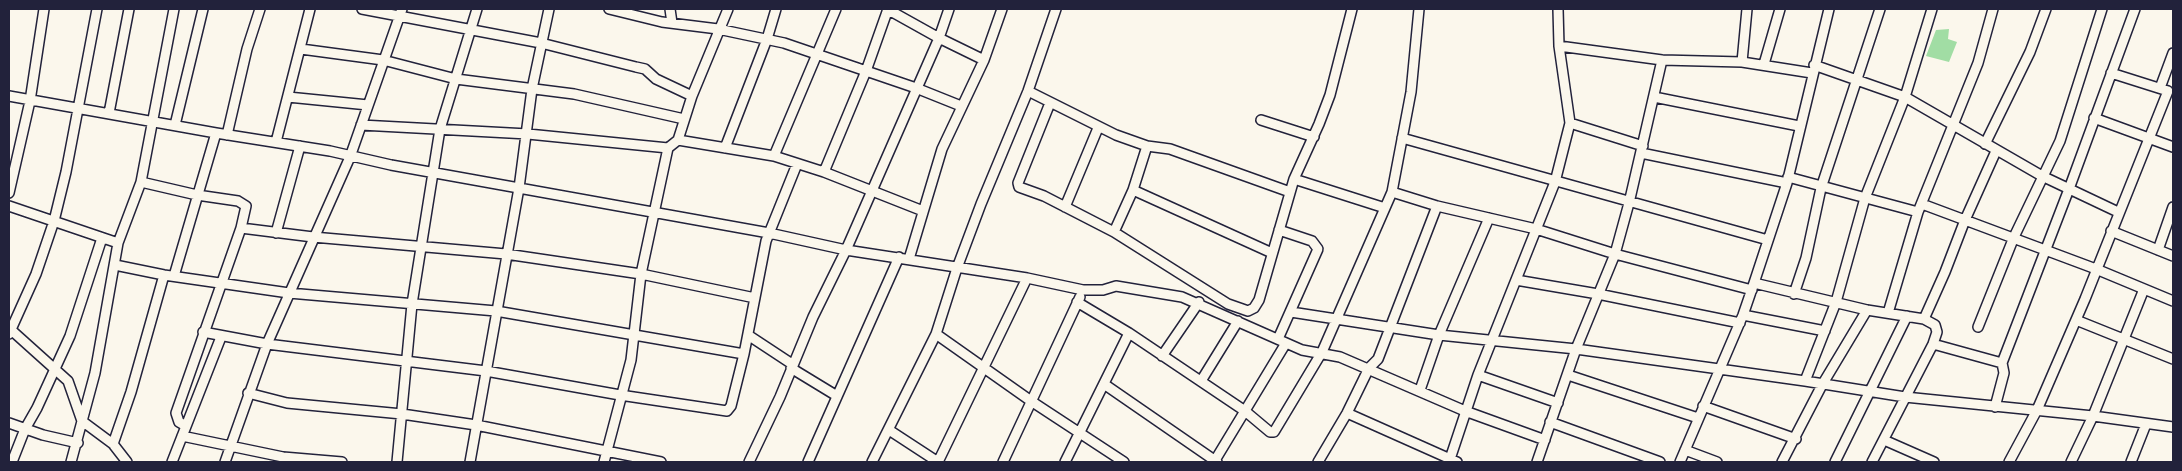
<!DOCTYPE html>
<style>
body{margin:0}
#map{position:relative;width:2182px;height:471px;overflow:hidden;background:#fbf7ec;font-family:"Shantell Sans",sans-serif}
canvas{display:block}
.frame{position:absolute;inset:0;border:10px solid #22223b;pointer-events:none}
</style>
<div id="map">
<canvas width="2182" height="471"></canvas>
<div class="frame"></div>
</div>
<script>
const ctx = document.querySelector('canvas').getContext('2d');
ctx.lineJoin = 'round';
function fillPath(path, color) {
  ctx.fillStyle = color;
  ctx.fill(path, 'evenodd');
}
function toPath(rows) {
  const path = new Path2D();
  for (const r of rows) {
    path.moveTo(r[0], r[1]);
    for (let i = 2; i < r.length; i += 2) path.lineTo(r[i], r[i + 1]);
  }
  return path;
}
function strokePath(path, color, width, dash) {
  ctx.strokeStyle = color;
  ctx.lineWidth = width;
  ctx.lineCap = dash ? 'butt' : 'round';
  ctx.setLineDash(dash || []);
  ctx.stroke(path);
}
fillPath(toPath([
 [1949,29,1948,39,1957,42,1949,62,1926,56,1936,30]
]), '#a1dda4');
const minor = toPath([
 [362,9,541,43,636,67,645,69,656,79,692,96],
 [609,9,662,22,718,29,784,43,916,88,961,106],
 [670,9,672,23],
 [887,9,939,38,984,60],
 [1559,46,1662,60,1742,62,1812,73],
 [301,49,383,60,456,79,574,94,684,119],
 [1742,62,1747,9],
 [1764,64,1780,9],
 [1814,65,1905,97,2042,176,2118,212],
 [2160,88,2173,53],
 [1028,91,1116,135,1147,146,1170,149,1290,192],
 [9,96,216,133,330,151,391,165,769,233,846,250,1027,278,1083,290,1103,290,1116,286,1182,297,1302,350,1340,357,1465,411,1545,440],
 [288,97,368,105],
 [1654,97,1799,126],
 [1050,103,1018,183,1019,187,1044,196,1114,232,1228,304,1248,311,1254,308,1259,300,1294,179,1319,124,1330,95,1352,9],
 [109,113,129,9],
 [2094,118,2173,147],
 [1261,120,1314,137],
 [1570,123,1643,146],
 [175,125,203,9],
 [361,125,528,134,668,148,678,140,692,96,728,9],
 [227,135,247,49,260,9],
 [1402,138,1768,240],
 [678,140,774,156,824,172,923,211],
 [276,142,310,9],
 [1985,144,2030,52,2046,9],
 [725,148,767,39,776,9],
 [1641,153,1787,183],
 [774,156,836,9],
 [824,172,866,71,888,9],
 [1788,177,1918,212],
 [1294,179,1385,208],
 [141,182,197,195,238,201,246,206,241,228,176,413,179,422,186,426],
 [1133,190,1272,253],
 [1392,192,1437,206,1536,229,1615,254,1752,290],
 [9,193,30,101,44,9],
 [1922,204,2096,269,2173,301],
 [9,206,118,243],
 [1065,207,1098,128],
 [241,228,313,237,506,254,641,274,755,298],
 [2111,231,2173,256],
 [1114,232,1133,190,1147,146],
 [276,233,300,146],
 [2158,250,2173,207],
 [909,259,942,149,984,60,1002,9],
 [115,265,164,275,289,293,496,311,744,354],
 [174,276,216,133],
 [1516,280,1598,294,1740,323],
 [1754,283,1867,310,1924,319,1945,272,1965,220,1996,151],
 [1794,294,1806,258,1821,188,1880,9],
 [1077,302,1129,333,1245,411,1270,432,1274,432,1322,352,1392,192,1411,92,1419,9],
 [1291,312,1439,335,1576,349,1805,381,1905,397,2093,416,2173,427],
 [1888,313,1918,212,1978,63,1993,9],
 [1743,315,1825,331],
 [2076,320,2173,359],
 [1978,327,2014,237,2060,141,2102,9],
 [9,328,68,381,82,421,113,444,127,462],
 [203,332,267,344,486,371,620,395,727,411,731,406,744,354,766,241,797,164],
 [9,334,36,274,54,221,66,172,97,9],
 [936,334,1031,401,1124,462],
 [748,335,792,364],
 [1278,339,1318,249,1312,241,1279,230],
 [1933,344,2002,363],
 [1162,356,1199,302],
 [791,368,837,396],
 [1478,375,1558,403],
 [1568,375,1698,418],
 [1201,381,1238,321],
 [1805,381,1836,302,1865,198,1905,97,1932,9],
 [1104,384,1217,462],
 [1420,390,1439,335,1489,218],
 [248,393,287,403,402,414,476,425,661,462],
 [1703,406,1796,439],
 [1995,407,2004,373,2002,363,2069,189,2135,9],
 [1347,413,1457,462],
 [1550,422,1660,462],
 [9,423,43,435,78,443],
 [889,430,938,462],
 [182,436,283,457,342,462],
 [1884,440,1934,462],
 [113,444,131,392,164,275],
 [1685,450,1717,462],
 [12,462,25,429,37,408,70,336,102,238],
 [71,462,95,373,118,243,141,182,174,9],
 [172,462,221,337],
 [225,462,267,344,350,157,402,9],
 [397,462,412,304,440,129,477,9],
 [470,462,519,188,532,89,549,9],
 [604,462,631,360,641,274,668,148],
 [749,462,780,397,813,317,846,250,939,38,949,9],
 [808,462,899,257],
 [872,462,936,334,957,268,981,204,1028,91,1056,9],
 [938,462,1027,278],
 [1003,462,1080,297],
 [1065,462,1129,333],
 [1214,462,1286,343],
 [1318,462,1347,413,1369,368,1378,359,1437,206],
 [1449,462,1478,375,1555,182,1570,123,1559,46,1558,9],
 [1537,462,1576,349,1615,254,1629,203,1662,60],
 [1680,462,1743,315,1754,283,1787,183,1829,9],
 [1782,462,1822,385,1867,310],
 [1835,462,1907,316],
 [1872,462,1933,344,1937,332,1935,325,1924,319],
 [2009,462,2037,410,2085,299,2168,91,2111,73],
 [2071,462,2093,416,2144,289],
 [2131,462,2146,424]
]);
strokePath(minor, '#22223b', 12);
strokePath(minor, '#fbf7ec', 9);
</script>
